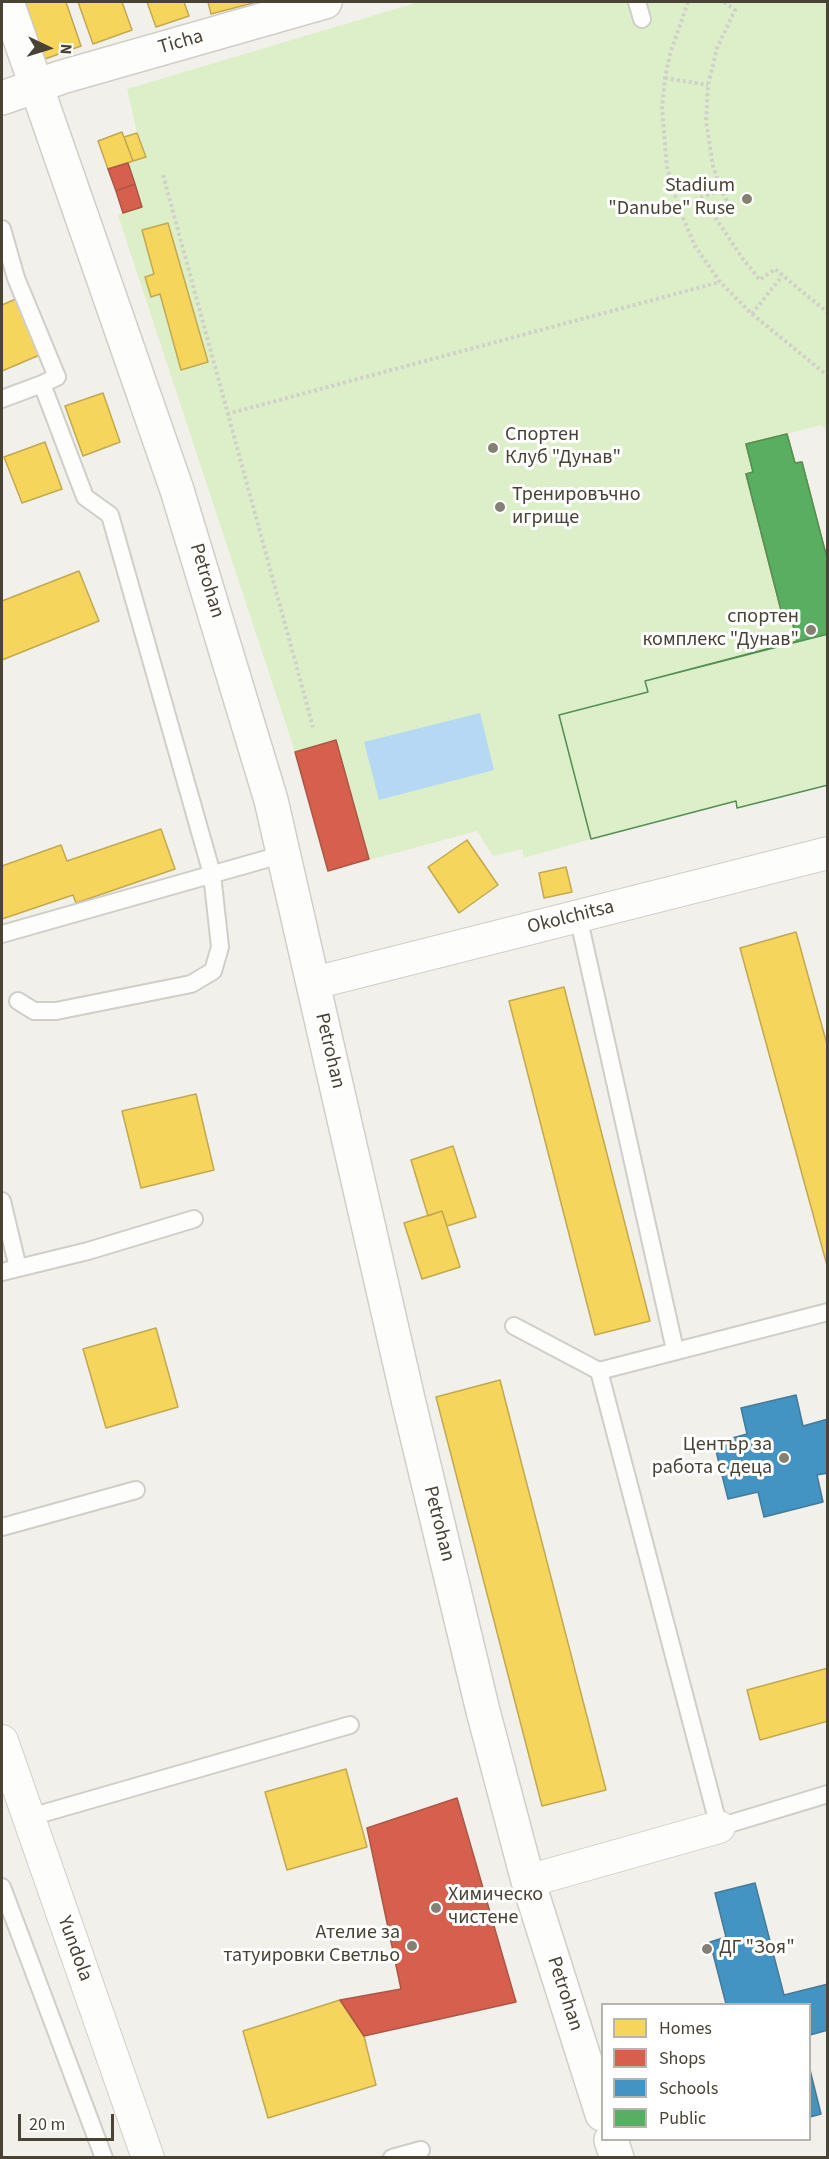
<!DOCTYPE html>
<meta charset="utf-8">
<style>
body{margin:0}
#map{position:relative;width:829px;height:2159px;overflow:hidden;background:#f2f0ea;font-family:"Source Sans 3",sans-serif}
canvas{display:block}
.frame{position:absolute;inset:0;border:3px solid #494335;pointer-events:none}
.legend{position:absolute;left:601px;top:2003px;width:210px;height:138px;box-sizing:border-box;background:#fff;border:2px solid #b6b4ae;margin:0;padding:8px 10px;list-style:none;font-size:18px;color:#494335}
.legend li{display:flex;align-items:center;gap:12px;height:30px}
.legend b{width:30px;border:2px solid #b6b4ae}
.north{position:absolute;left:18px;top:18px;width:60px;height:60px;-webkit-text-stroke:4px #fff;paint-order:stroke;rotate:94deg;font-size:16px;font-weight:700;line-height:24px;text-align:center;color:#494335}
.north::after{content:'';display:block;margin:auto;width:21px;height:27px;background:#494335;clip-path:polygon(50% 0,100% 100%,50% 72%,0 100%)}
.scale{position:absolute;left:18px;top:2114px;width:96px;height:27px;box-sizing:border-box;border:3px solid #494335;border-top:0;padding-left:8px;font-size:18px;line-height:21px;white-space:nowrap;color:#494335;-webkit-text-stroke:4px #fff;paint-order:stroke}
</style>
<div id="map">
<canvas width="829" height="2159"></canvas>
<div class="frame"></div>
<ul class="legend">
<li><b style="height:16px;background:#f6d55c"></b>Homes</li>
<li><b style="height:16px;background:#d6604d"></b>Shops</li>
<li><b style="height:16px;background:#4393c3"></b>Schools</li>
<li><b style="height:16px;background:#5aae61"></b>Public</li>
</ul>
<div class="north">N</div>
<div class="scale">20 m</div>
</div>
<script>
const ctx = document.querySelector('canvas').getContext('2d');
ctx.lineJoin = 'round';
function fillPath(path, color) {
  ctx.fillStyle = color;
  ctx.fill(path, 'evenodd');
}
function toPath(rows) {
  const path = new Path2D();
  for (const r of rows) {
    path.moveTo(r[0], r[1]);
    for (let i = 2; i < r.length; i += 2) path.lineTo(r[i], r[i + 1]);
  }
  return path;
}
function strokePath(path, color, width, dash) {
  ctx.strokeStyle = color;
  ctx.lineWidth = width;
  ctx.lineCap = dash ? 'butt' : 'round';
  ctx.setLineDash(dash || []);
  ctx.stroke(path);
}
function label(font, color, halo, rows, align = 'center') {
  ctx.font = font + ' "Source Sans 3",sans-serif';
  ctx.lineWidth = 6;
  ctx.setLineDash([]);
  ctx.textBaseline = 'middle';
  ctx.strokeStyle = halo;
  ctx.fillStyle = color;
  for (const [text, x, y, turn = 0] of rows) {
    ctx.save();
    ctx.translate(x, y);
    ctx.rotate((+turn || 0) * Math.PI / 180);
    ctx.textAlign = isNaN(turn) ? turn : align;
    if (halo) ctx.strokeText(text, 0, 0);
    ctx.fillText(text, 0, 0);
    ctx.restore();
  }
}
fillPath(toPath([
 [419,2,827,2,827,431,821,425,787,434,795,463,802,462,827,562,827,785,737,808,735,801,591,839,524,858,522,849,493,856,477,831,328,871,295,752,118,215,142,206,128,163,146,156,137,133,127,89]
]), '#ddefc8');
fillPath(toPath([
 [480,713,494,770,379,800,364,742]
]), '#b7d8f4');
const homes = toPath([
 [25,2,66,2,81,46,45,59,25,2],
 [78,2,122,2,132,30,93,44,78,2],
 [147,2,184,2,189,16,156,27,147,2],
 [208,2,252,2,253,3,211,14,208,2],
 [122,132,133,161,108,169,98,141,122,132],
 [137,133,146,157,133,161,124,137,137,133],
 [168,223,208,362,181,370,160,294,151,297,145,277,154,274,142,230,168,223],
 [18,298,42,354,2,371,2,305,18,298],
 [103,393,120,442,83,456,65,406,103,393],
 [787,434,795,463,802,462,828,562,828,634,797,641,791,617,783,618,746,474,753,472,746,444,787,434],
 [45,442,62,489,22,503,4,457,45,442],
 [79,571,99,621,2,660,2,601,79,571],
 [161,829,175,869,76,903,73,895,2,919,2,866,61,845,67,861,161,829],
 [467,840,498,885,459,913,428,867,467,840],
 [566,867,572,892,544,898,539,873,566,867],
 [796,932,828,1048,828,1269,740,948,796,932],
 [564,987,650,1321,595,1335,509,1001,564,987],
 [196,1094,214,1170,141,1188,122,1111,196,1094],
 [453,1146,476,1217,447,1226,442,1211,428,1216,411,1160,453,1146],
 [442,1211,460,1267,422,1279,404,1223,442,1211],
 [156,1328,178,1407,106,1428,83,1349,156,1328],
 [500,1380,606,1790,542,1806,436,1397,500,1380],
 [828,1668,828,1721,760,1740,747,1690,828,1668],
 [346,1769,367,1847,287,1870,265,1792,346,1769],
 [340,2000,364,2036,376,2085,268,2118,243,2031,340,2000]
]);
fillPath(homes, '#f6d55c');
strokePath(homes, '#c2a950', 1.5);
const shops = toPath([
 [128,163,135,184,116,191,108,169,128,163],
 [135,184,142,207,123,213,116,191,135,184],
 [336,740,369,859,328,871,295,752,336,740],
 [457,1798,516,2002,364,2036,340,2000,401,1989,367,1828,457,1798]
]);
fillPath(shops, '#d6604d');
strokePath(shops, '#ac5746', 1.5);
const schools = toPath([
 [796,1395,803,1426,828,1419,828,1473,817,1475,823,1502,764,1517,758,1492,728,1499,714,1443,747,1434,741,1408,796,1395],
 [755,1883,784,1995,828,1984,828,2030,810,2035,810,2004,726,2004,710,1942,726,1937,715,1893,755,1883],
 [810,2070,821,2114,810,2117,810,2070]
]);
fillPath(schools, '#4393c3');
strokePath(schools, '#457b98', 1.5);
const public = toPath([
 [787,434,795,463,802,462,828,562,828,785,737,808,736,801,591,839,559,715,648,692,645,681,797,641,791,617,783,618,746,474,753,472,746,444,787,434],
 [828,634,828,785,737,808,736,801,591,839,559,715,648,692,645,681,828,634]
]);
fillPath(public, '#5aae61');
strokePath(public, '#558e54', 1.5);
const service = toPath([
 [637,2,642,19],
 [2,229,16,278,57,377,42,384,85,497,110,515,212,874,220,947,213,971,191,984,56,1011,34,1011,18,1001],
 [2,399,42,384],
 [578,916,675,1350],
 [2,934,284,854],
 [2,1201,18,1268],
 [2,1272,88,1251,194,1219],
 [514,1326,599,1371,719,1827,828,1794],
 [599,1371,828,1312],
 [2,1527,136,1490],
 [27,1818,350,1725],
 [2,1887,104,2158],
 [392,2158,421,2150]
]);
const minor = toPath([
 [314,983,828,853],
 [2,1741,148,2158],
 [528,1881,719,1827]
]);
const tertiary = toPath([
 [7,2,177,490,271,800,408,1399,483,1711,528,1881,602,2114],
 [2,98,62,77,325,2],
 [611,2140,617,2158]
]);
strokePath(service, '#d0cec8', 20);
strokePath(minor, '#d0cec8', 34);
strokePath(tertiary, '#d0cec8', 36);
strokePath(toPath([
 [688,2,670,54,665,78,662,108,667,167,678,206,695,246,720,282,752,314,828,376],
 [724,2,735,10,717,48,708,85,706,121,713,166,721,190,728,203,712,213,743,259,760,280,775,269,828,313],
 [665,78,708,85],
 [163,175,313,727],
 [678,206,721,190],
 [752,314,782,276],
 [227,414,720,282]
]), '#d2d0ca', 4, [3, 3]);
strokePath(service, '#fdfdfc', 16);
strokePath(minor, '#fdfdfc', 32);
strokePath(tertiary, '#fdfdfc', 33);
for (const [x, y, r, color] of [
 [747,199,6,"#848074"],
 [493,448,6,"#848074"],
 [500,507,6,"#848074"],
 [811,630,6,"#848074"],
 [784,1458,6,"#848074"],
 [436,1908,6,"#848074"],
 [412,1946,6,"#848074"],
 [707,1949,6,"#848074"]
]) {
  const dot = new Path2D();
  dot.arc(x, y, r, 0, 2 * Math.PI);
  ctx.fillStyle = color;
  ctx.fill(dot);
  strokePath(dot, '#fff', 2);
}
label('20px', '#494335', '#fff', [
 ["Ticha",181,43,-16],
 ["Petrohan",206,581,73],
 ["Okolchitsa",571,918,-14],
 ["Petrohan",329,1051,77],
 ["Petrohan",438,1524,76],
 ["Yundola",74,1949,70],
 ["Petrohan",564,1994,72]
]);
label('20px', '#494335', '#fff', [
 ["Stadium",735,187],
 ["\"Danube\" Ruse",735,210],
 ["Спортен",505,436,"left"],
 ["Клуб \"Дунав\"",505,459,"left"],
 ["Тренировъчно",512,496,"left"],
 ["игрище",512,519,"left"],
 ["спортен",799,618],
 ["комплекс \"Дунав\"",799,641],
 ["Център за",772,1446],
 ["работа с деца",772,1469],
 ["Химическо",448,1896,"left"],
 ["чистене",448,1919,"left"],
 ["Ателие за",400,1934],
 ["татуировки Светльо",400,1957],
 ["ДГ \"Зоя\"",719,1949,"left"]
], 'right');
</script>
